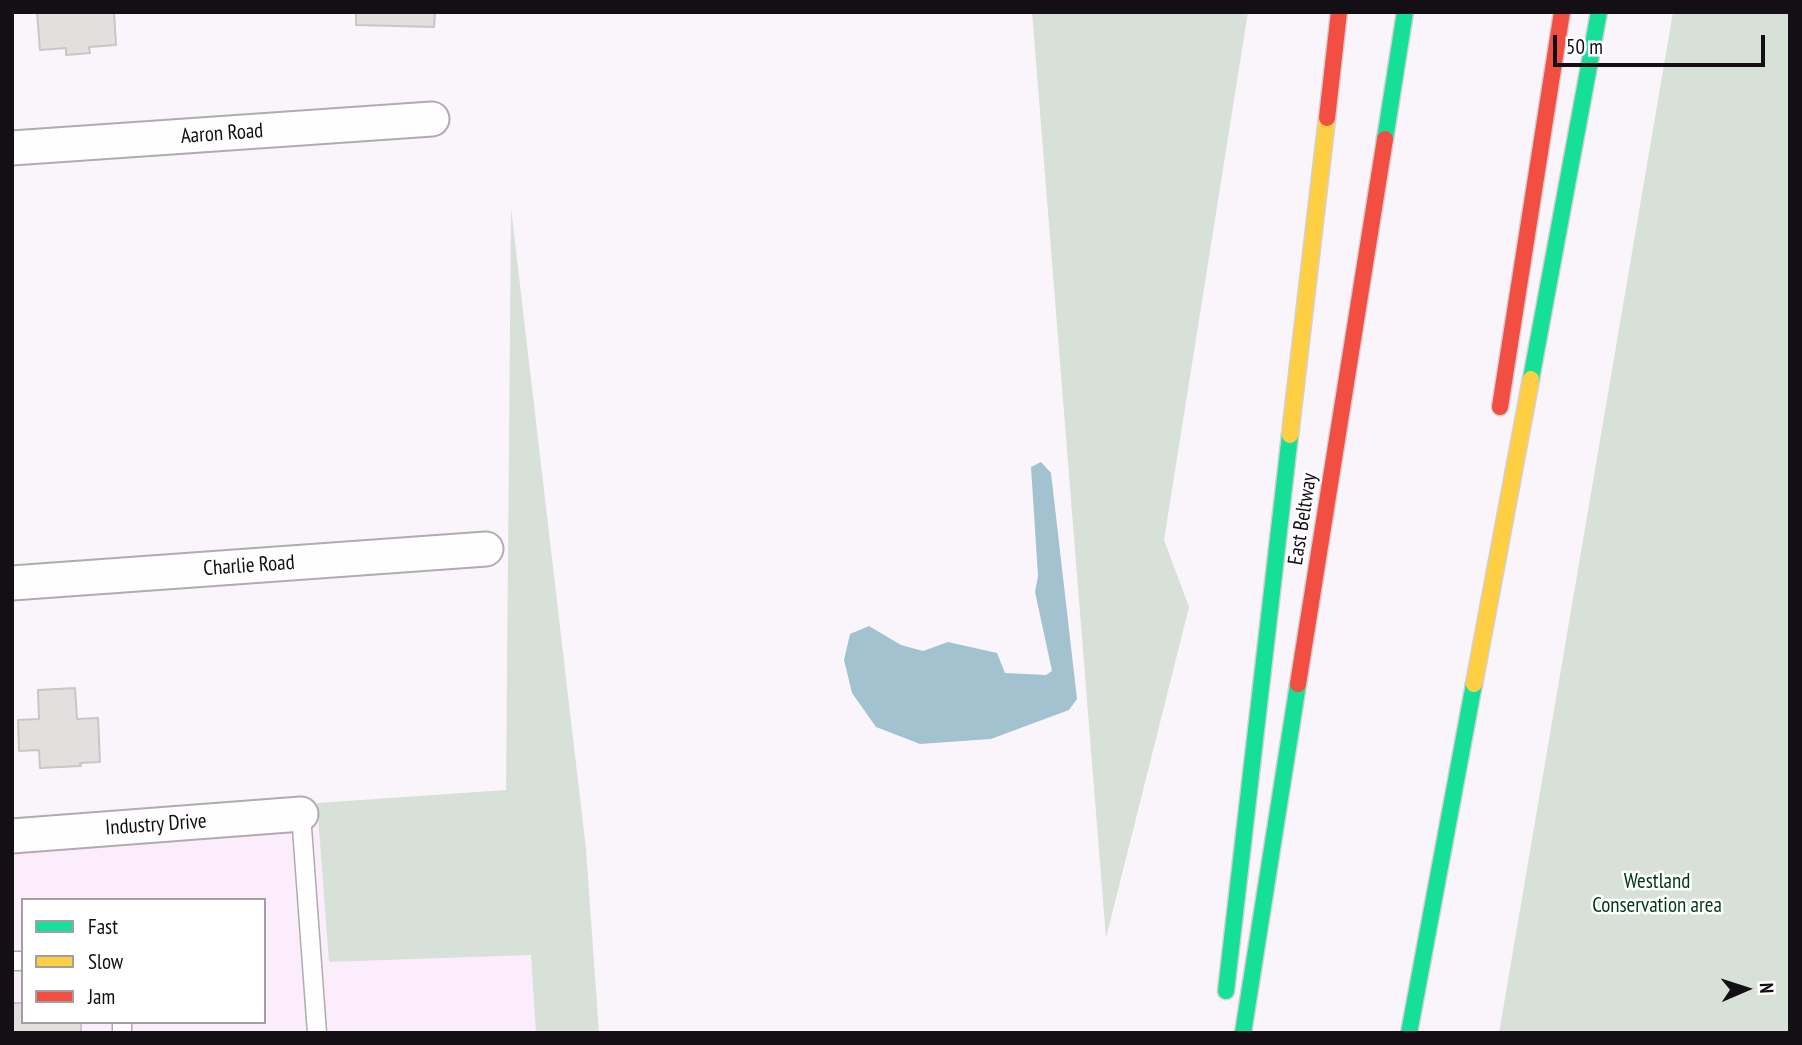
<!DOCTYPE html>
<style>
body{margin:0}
#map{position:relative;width:1802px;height:1045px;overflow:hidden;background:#faf5fa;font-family:"PT Sans Narrow",sans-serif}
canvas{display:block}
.frame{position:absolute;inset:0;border:14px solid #140f15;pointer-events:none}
.legend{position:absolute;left:21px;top:898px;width:245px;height:126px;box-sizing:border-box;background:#fff;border:2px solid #a19fa1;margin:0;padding:9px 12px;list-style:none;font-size:21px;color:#140f15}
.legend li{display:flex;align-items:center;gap:14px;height:35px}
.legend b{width:35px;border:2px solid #a19fa1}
.north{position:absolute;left:1711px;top:954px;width:70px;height:70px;-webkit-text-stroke:5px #fff;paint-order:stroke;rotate:87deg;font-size:19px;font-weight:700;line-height:28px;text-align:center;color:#140f15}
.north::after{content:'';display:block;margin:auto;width:24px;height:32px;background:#140f15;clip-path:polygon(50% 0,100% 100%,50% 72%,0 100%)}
.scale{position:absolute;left:1553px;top:35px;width:212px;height:32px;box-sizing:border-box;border:4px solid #140f15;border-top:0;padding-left:9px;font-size:21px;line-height:24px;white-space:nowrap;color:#140f15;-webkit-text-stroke:5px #fff;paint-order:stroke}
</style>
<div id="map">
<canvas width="1802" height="1045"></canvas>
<div class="frame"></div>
<ul class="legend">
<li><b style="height:9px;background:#16e098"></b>Fast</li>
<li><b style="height:9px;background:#ffcf43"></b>Slow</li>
<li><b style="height:9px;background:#f24e42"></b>Jam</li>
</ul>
<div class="north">N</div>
<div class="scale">50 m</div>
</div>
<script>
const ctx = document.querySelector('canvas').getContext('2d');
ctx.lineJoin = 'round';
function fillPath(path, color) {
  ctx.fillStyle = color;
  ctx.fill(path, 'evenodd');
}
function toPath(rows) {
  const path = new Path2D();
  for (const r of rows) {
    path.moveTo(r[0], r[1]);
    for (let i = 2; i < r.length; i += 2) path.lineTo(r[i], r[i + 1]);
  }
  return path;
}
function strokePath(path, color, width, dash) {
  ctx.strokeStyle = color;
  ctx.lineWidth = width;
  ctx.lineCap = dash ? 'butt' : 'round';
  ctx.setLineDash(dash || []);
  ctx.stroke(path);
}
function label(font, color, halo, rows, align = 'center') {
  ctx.font = font + ' "PT Sans Narrow",sans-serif';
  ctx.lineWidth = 5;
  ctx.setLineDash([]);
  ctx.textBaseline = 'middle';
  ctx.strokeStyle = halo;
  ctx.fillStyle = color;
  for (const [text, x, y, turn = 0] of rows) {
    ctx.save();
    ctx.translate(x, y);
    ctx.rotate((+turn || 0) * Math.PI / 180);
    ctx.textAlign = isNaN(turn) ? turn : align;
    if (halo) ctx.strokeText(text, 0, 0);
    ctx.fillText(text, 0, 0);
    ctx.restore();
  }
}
fillPath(toPath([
 [317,803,329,962,531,955,536,1033,12,1033,12,824],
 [23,900,264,900,264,1022,23,1022]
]), '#fbedfc');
fillPath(toPath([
 [1032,12,1248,12,1164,540,1189,607,1106,938],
 [1673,12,1790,12,1790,1033,1499,1033],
 [511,208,586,849,599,1033,536,1033,531,955,329,962,317,803,506,790]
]), '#d7e1d8');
fillPath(toPath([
 [1041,462,1051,473,1077,699,1069,710,991,739,920,744,876,727,852,693,844,660,850,634,869,626,901,645,923,651,948,642,997,653,1005,673,1046,675,1052,671,1035,592,1038,576,1031,467]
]), '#a3c2d0');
const building = toPath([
 [37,12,114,12,116,45,89,47,90,53,66,55,66,48,40,50,37,12],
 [356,12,435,12,434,27,356,25,356,12],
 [75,688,77,719,98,718,100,762,80,763,81,766,40,768,39,750,19,751,18,720,39,719,38,690,75,688],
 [12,1003,23,1003,23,1022,81,1022,81,1033,12,1033,12,1003]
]);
fillPath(building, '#e4dfdf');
strokePath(building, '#cbc5c4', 2);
const lane = toPath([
 [301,814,317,1033],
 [12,961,23,961],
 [122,1022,122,1033]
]);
const street = toPath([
 [12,148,432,119],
 [12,583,486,549],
 [12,836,301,814]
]);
const fast = toPath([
 [1385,139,1405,12],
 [1531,379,1599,12],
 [1226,991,1290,435],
 [1243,1033,1298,684],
 [1409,1033,1474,684]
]);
const slow = toPath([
 [1290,435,1327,118],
 [1474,684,1531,379]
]);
const jam = toPath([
 [1327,118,1339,12],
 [1500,407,1562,12],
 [1298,684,1385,139]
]);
strokePath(lane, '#b0abb0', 21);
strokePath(street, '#b0abb0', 37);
strokePath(fast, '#d3d0d3', 19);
strokePath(slow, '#d3d0d3', 19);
strokePath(jam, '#d3d0d3', 19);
strokePath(lane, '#fefefe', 18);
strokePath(street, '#fefefe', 33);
strokePath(fast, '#16e098', 16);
strokePath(slow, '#ffcf43', 16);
strokePath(jam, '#f24e42', 16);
label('21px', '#140f15', '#fff', [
 ["Aaron Road",222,134,-4],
 ["East Beltway",1303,519,-81],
 ["Charlie Road",249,566,-4],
 ["Industry Drive",156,825,-4]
]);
label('21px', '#003712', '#fff', [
 ["Westland",1657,882],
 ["Conservation area",1657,906]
]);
</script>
